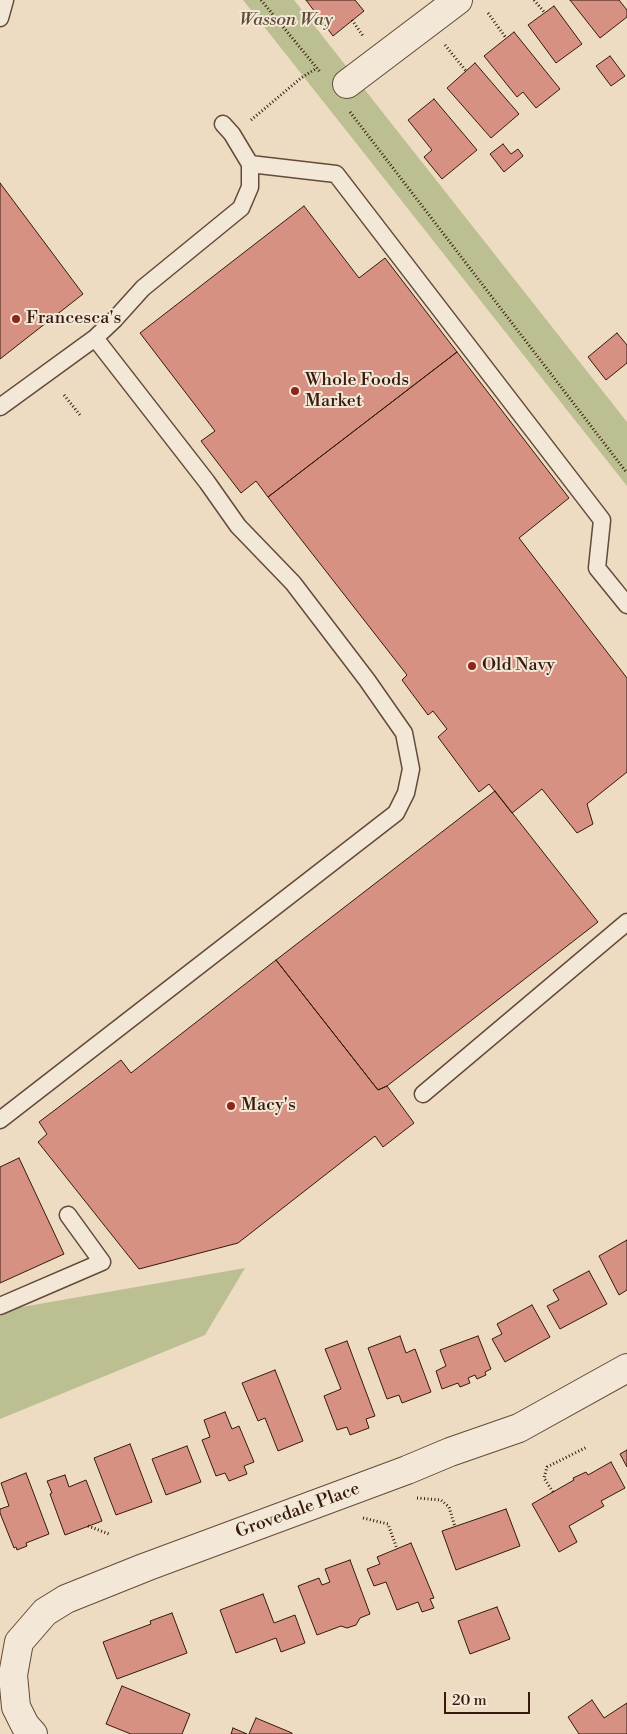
<!DOCTYPE html>
<style>
body{margin:0}
#map{position:relative;width:627px;height:1734px;overflow:hidden;background:#eddcc1;font-family:"Libre Bodoni",serif}
canvas{display:block}
.scale{position:absolute;left:444px;top:1692px;width:86px;height:22px;box-sizing:border-box;border:2px solid #371a0c;border-top:0;padding-left:6px;font-size:15px;line-height:18px;white-space:nowrap;color:#371a0c;-webkit-text-stroke:4px #f3e8d7;paint-order:stroke}
</style>
<div id="map">
<canvas width="627" height="1734"></canvas>
<div class="scale">20 m</div>
</div>
<script>
const ctx = document.querySelector('canvas').getContext('2d');
ctx.lineJoin = 'round';
function fillPath(path, color) {
  ctx.fillStyle = color;
  ctx.fill(path, 'evenodd');
}
function toPath(rows) {
  const path = new Path2D();
  for (const r of rows) {
    path.moveTo(r[0], r[1]);
    for (let i = 2; i < r.length; i += 2) path.lineTo(r[i], r[i + 1]);
  }
  return path;
}
function strokePath(path, color, width, dash) {
  ctx.strokeStyle = color;
  ctx.lineWidth = width;
  ctx.lineCap = dash ? 'butt' : 'round';
  ctx.setLineDash(dash || []);
  ctx.stroke(path);
}
function label(font, color, halo, rows, align = 'center') {
  ctx.font = font + ' "Libre Bodoni",serif';
  ctx.lineWidth = 4;
  ctx.setLineDash([]);
  ctx.textBaseline = 'middle';
  ctx.strokeStyle = halo;
  ctx.fillStyle = color;
  for (const [text, x, y, turn = 0] of rows) {
    ctx.save();
    ctx.translate(x, y);
    ctx.rotate((+turn || 0) * Math.PI / 180);
    ctx.textAlign = isNaN(turn) ? turn : align;
    if (halo) ctx.strokeText(text, 0, 0);
    ctx.fillText(text, 0, 0);
    ctx.restore();
  }
}
fillPath(toPath([
 [243,0,294,0,627,422,627,486],
 [245,1268,205,1335,0,1419,0,1316,16,1308]
]), '#bcbf91');
const building = toPath([
 [306,0,355,0,364,11,333,36,306,0],
 [570,0,619,0,627,10,627,17,600,38,570,0],
 [554,6,582,44,556,63,528,25,554,6],
 [514,32,560,89,536,108,523,92,517,97,484,56,514,32],
 [610,56,625,76,611,86,596,66,610,56],
 [475,63,519,114,491,138,447,88,475,63],
 [434,99,477,150,442,179,424,157,432,150,408,120,434,99],
 [503,144,511,154,518,149,523,156,504,172,490,154,503,144],
 [0,183,83,294,0,359,0,183],
 [304,206,359,278,385,258,457,352,268,497,256,481,241,493,201,441,215,431,140,333,304,206],
 [617,333,627,345,627,363,606,380,588,357,617,333],
 [457,352,569,498,519,538,627,678,627,772,587,804,593,824,577,833,542,789,512,813,489,784,479,792,438,737,447,729,433,711,428,715,402,680,407,675,268,497,457,352],
 [495,791,598,922,387,1086,378,1090,276,960,495,791],
 [276,960,378,1090,387,1086,414,1123,383,1147,375,1136,238,1243,139,1269,38,1142,47,1134,39,1122,121,1060,131,1073,276,960],
 [19,1158,64,1254,0,1283,0,1167,19,1158],
 [627,1240,627,1290,619,1295,599,1256,627,1240],
 [589,1271,607,1304,560,1329,547,1306,559,1300,553,1290,589,1271],
 [532,1305,550,1337,505,1362,492,1339,502,1334,497,1324,532,1305],
 [400,1336,406,1353,415,1349,431,1392,402,1403,399,1395,387,1399,368,1348,400,1336],
 [478,1336,491,1369,485,1372,486,1375,477,1379,475,1375,468,1378,470,1383,460,1387,458,1383,442,1389,436,1371,446,1366,440,1350,478,1336],
 [347,1341,375,1416,366,1419,369,1428,350,1435,347,1427,337,1430,324,1396,341,1389,325,1349,347,1341],
 [275,1370,303,1441,278,1451,265,1418,258,1421,242,1383,275,1370],
 [225,1412,232,1429,239,1426,254,1462,244,1466,247,1474,229,1481,225,1473,216,1476,202,1440,210,1437,204,1420,225,1412],
 [130,1444,152,1502,116,1515,94,1458,130,1444],
 [187,1446,201,1482,166,1495,152,1459,187,1446],
 [627,1450,627,1467,620,1454,627,1450],
 [611,1462,625,1488,601,1501,604,1506,569,1526,577,1542,559,1552,532,1504,574,1480,573,1478,586,1472,588,1475,611,1462],
 [26,1473,49,1534,26,1543,27,1546,17,1550,16,1547,14,1548,0,1513,0,1509,9,1506,1,1483,26,1473],
 [65,1475,69,1487,86,1480,102,1521,65,1535,50,1494,52,1493,47,1481,65,1475],
 [506,1509,520,1546,456,1570,442,1531,506,1509],
 [411,1543,434,1598,430,1599,434,1608,422,1612,418,1602,397,1610,386,1582,374,1586,367,1569,380,1564,377,1557,411,1543],
 [350,1560,370,1614,360,1618,356,1625,347,1628,341,1626,317,1635,298,1586,319,1578,322,1585,330,1582,325,1569,350,1560],
 [263,1594,274,1623,295,1615,305,1643,281,1652,276,1638,236,1653,220,1610,263,1594],
 [497,1607,510,1639,470,1654,458,1621,497,1607],
 [172,1613,187,1653,117,1679,103,1642,151,1624,150,1621,172,1613],
 [122,1686,190,1714,182,1734,131,1734,106,1724,122,1686],
 [592,1700,604,1718,627,1703,627,1734,579,1734,568,1717,592,1700],
 [256,1718,292,1733,292,1734,249,1734,256,1718],
 [233,1728,247,1734,231,1734,233,1728]
]);
fillPath(building, '#d69182');
strokePath(building, '#371a0c', 1);
const lane = toPath([
 [0,18,5,0],
 [250,164,336,174,602,520,597,568,627,605],
 [0,407,95,338,115,319,143,288,241,208,250,187,250,164,232,134,223,124],
 [423,1094,627,922],
 [0,1120,396,813,406,793,411,769,404,733,367,680,293,583,238,526,207,482,95,338],
 [0,1306,102,1262,68,1215]
]);
const street = toPath([
 [347,84,458,0],
 [33,1734,25,1725,16,1707,13,1675,19,1642,45,1612,66,1599,146,1567,407,1470,450,1452,519,1428,627,1368]
]);
strokePath(lane, '#644a39', 19);
strokePath(street, '#644a39', 30);
strokePath(toPath([
 [261,0,321,73],
 [534,0,545,13],
 [488,13,506,38],
 [352,20,363,36],
 [445,45,466,71],
 [350,112,627,473],
 [251,120,301,78,317,68],
 [64,395,80,415],
 [553,1492,544,1478,547,1467,587,1447],
 [417,1498,441,1500,449,1507,455,1527],
 [363,1518,388,1524,397,1549],
 [88,1526,109,1534]
]), '#371a0c', 3, [1, 2.5]);
strokePath(lane, '#f3e8d7', 16);
strokePath(street, '#f3e8d7', 28);
for (const [x, y, r, color] of [
 [16,319,5,"#8f2418"],
 [295,391,5,"#8f2418"],
 [472,666,5,"#8f2418"],
 [231,1106,5,"#8f2418"]
]) {
  const dot = new Path2D();
  dot.arc(x, y, r, 0, 2 * Math.PI);
  ctx.fillStyle = color;
  ctx.fill(dot);
  strokePath(dot, '#f3e8d7', 2);
}
label('italic 18px', '#5f4c34', '#f3e8d7', [
 ["Wasson Way",286,21]
]);
label('18px', '#371a0c', '#f3e8d7', [
 ["Francesca's",26,319],
 ["Whole Foods",305,381],
 ["Market",305,402],
 ["Old Navy",482,666],
 ["Macy's",241,1106]
], 'left');
label('18px', '#371a0c', '#f3e8d7', [
 ["Grovedale Place",298,1511,-20]
]);
</script>
